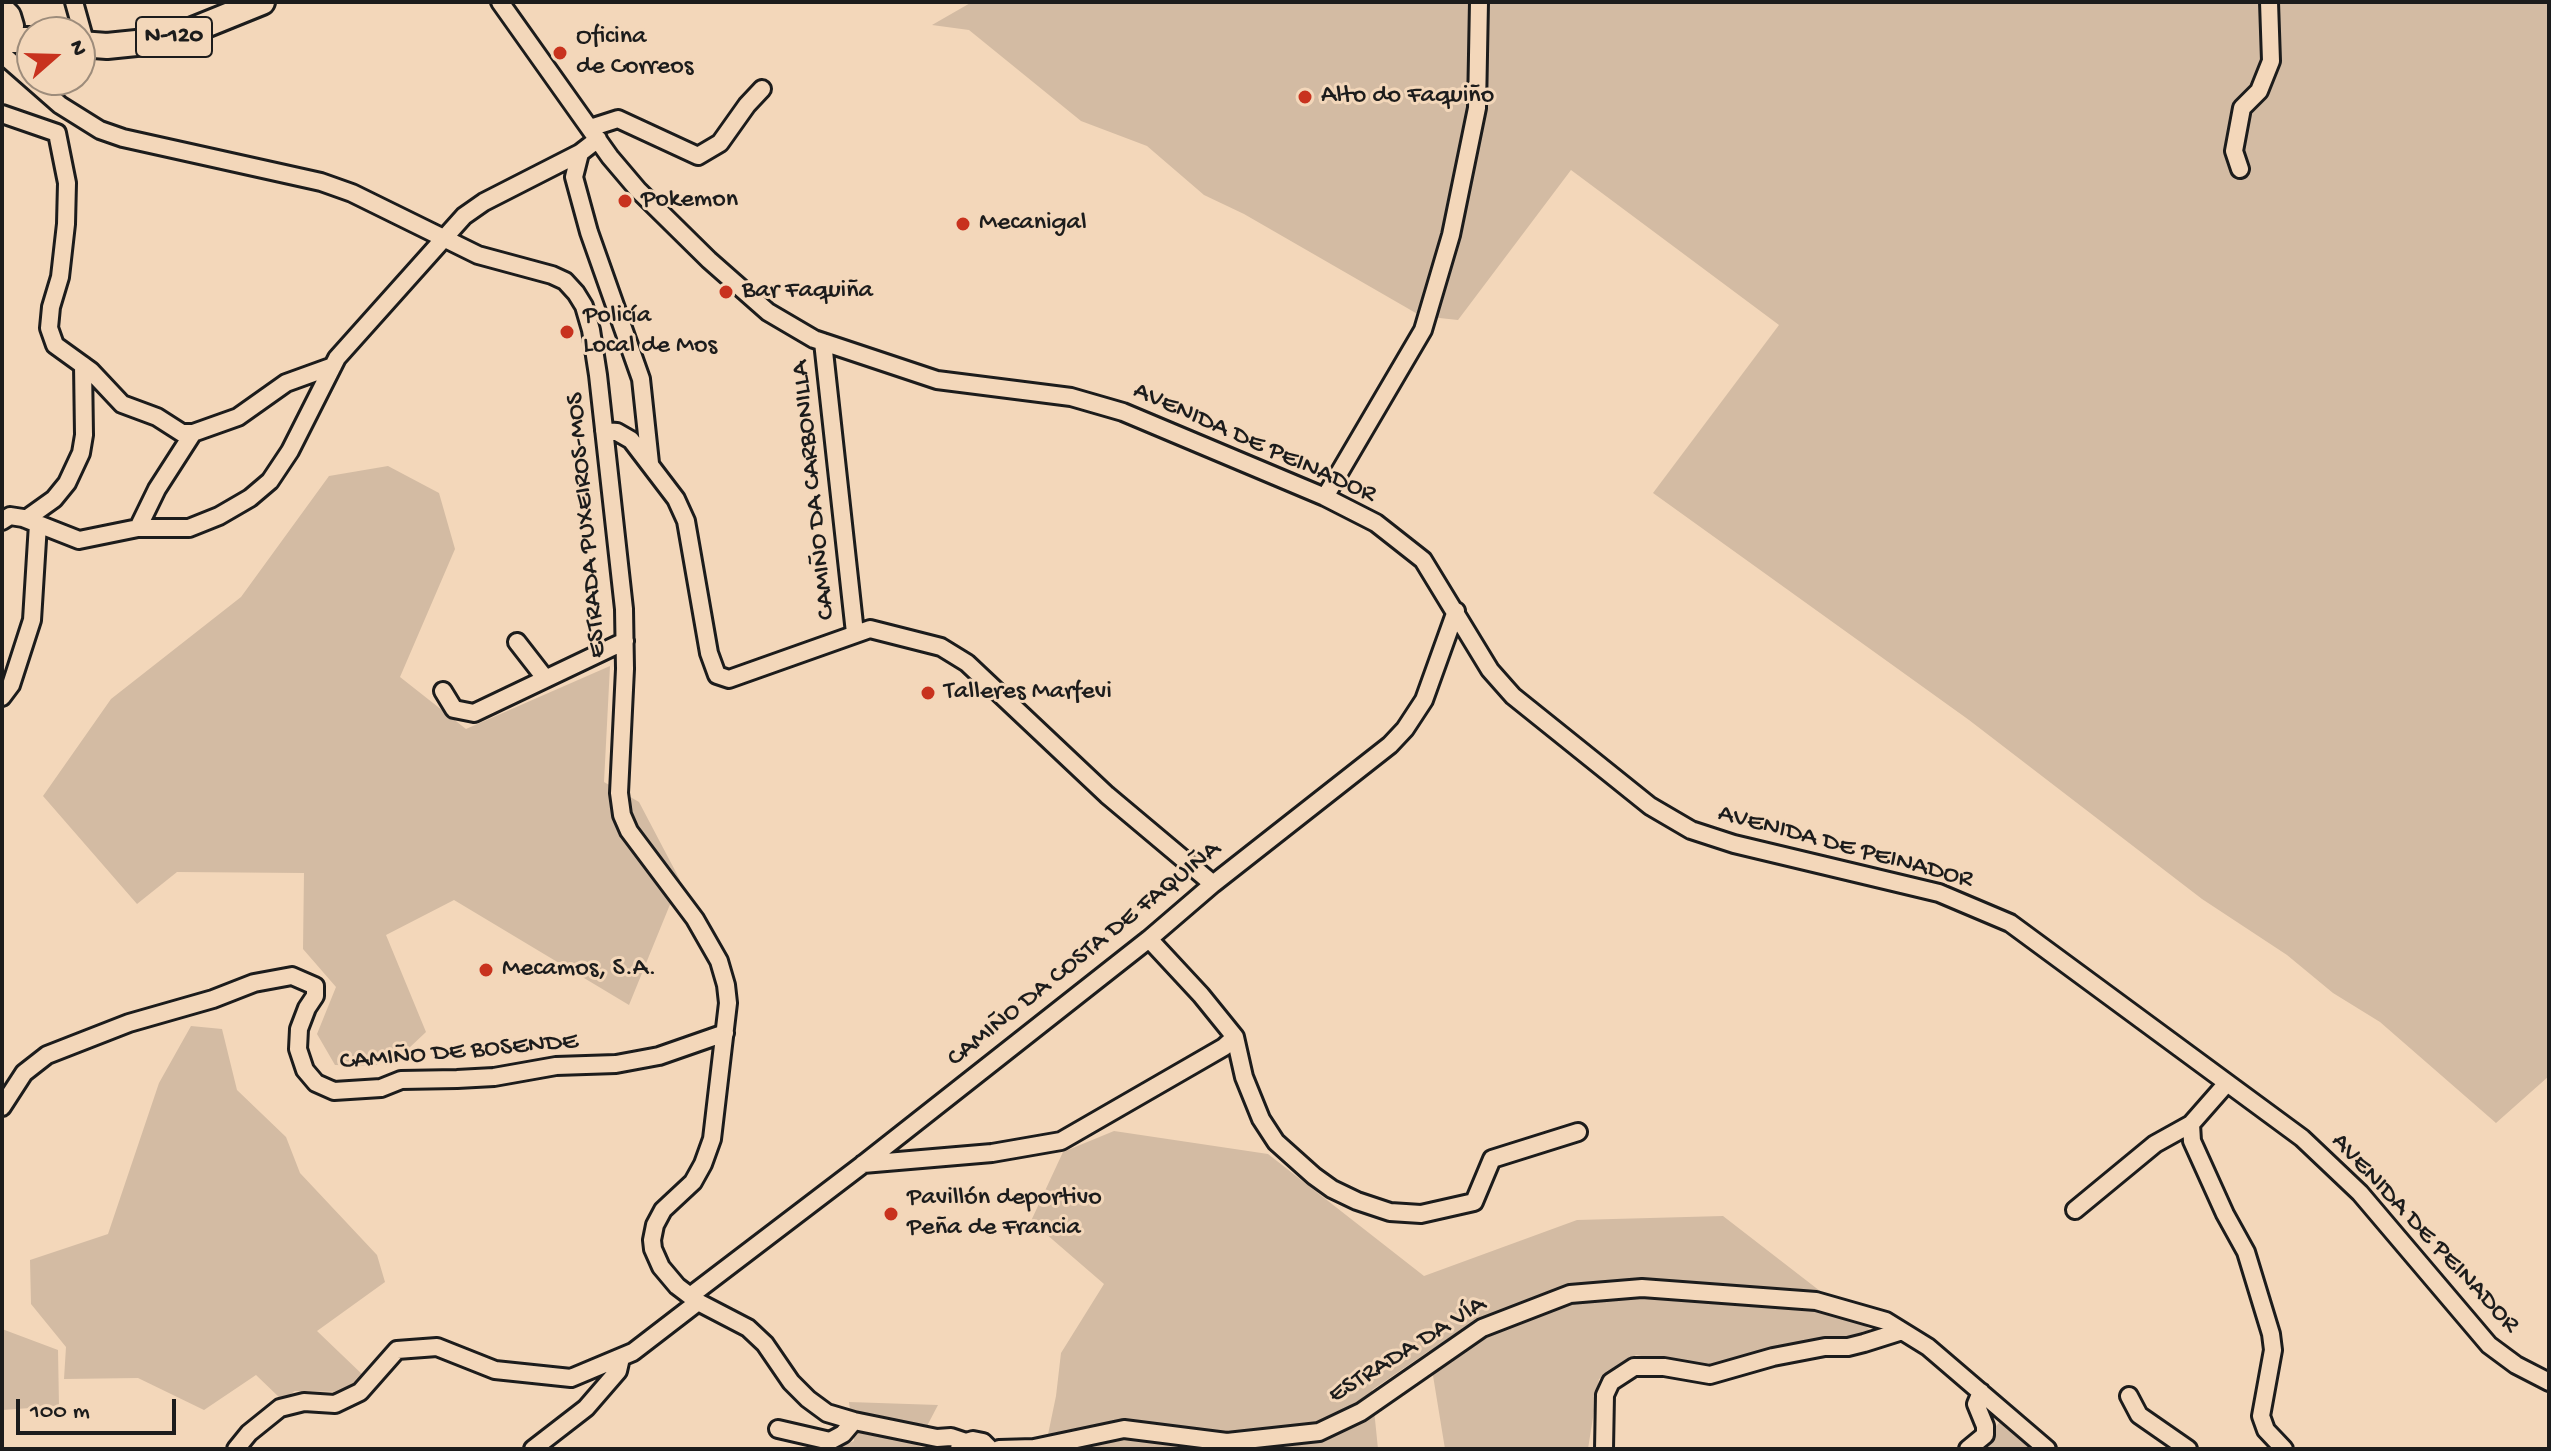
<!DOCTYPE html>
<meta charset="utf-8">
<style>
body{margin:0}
#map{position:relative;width:2551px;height:1451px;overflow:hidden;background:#f3d7ba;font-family:"Gochi Hand",sans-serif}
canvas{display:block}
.frame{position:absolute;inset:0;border:4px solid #1c1c1c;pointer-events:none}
.north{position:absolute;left:16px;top:16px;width:80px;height:80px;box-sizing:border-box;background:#f3d7ba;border:2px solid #9d8c7b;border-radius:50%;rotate:70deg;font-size:22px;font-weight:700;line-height:32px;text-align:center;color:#1c1c1c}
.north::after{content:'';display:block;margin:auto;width:28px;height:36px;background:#c8321e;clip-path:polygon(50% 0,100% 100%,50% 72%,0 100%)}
.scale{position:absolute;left:16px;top:1399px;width:160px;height:36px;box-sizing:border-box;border:4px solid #1c1c1c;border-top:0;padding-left:10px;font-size:24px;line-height:28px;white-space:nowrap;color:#1c1c1c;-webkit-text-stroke:6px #f3d7ba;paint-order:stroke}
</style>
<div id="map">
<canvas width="2551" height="1451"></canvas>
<div class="frame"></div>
<div class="north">N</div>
<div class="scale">100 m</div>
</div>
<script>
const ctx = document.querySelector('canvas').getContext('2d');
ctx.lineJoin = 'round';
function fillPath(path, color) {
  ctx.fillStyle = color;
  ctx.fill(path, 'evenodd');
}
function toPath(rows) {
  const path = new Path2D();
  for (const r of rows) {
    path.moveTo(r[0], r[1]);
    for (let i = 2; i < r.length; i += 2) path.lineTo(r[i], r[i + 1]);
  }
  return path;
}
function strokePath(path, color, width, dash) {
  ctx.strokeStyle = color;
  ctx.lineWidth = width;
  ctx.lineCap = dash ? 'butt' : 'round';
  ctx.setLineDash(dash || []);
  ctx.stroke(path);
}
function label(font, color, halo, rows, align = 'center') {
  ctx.font = font + ' "Gochi Hand",sans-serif';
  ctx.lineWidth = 6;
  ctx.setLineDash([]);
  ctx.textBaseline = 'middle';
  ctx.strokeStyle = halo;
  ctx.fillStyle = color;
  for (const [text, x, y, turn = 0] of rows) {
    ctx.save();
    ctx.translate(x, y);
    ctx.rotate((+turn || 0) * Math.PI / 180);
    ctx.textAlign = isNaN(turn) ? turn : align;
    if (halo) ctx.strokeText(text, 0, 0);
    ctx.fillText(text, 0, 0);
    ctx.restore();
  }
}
fillPath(toPath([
 [972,2,2549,2,2549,1076,2496,1123,2380,1022,2333,993,2287,955,2202,899,1969,720,1653,493,1779,325,1571,170,1458,320,1421,316,1244,214,1204,195,1147,146,1081,121,969,30,932,25],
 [388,466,439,493,455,549,400,677,466,729,610,666,604,782,639,802,680,880,629,1005,454,900,386,935,426,1032,408,1049,374,1066,335,1065,317,1034,336,987,303,949,304,873,177,872,137,904,43,796,111,699,241,597,329,476],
 [191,1026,222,1029,237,1090,286,1137,300,1173,377,1255,385,1282,317,1331,365,1377,345,1392,295,1391,282,1400,256,1375,204,1410,138,1378,64,1379,66,1347,31,1304,30,1260,108,1234,159,1083],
 [1114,1131,1268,1154,1424,1276,1577,1220,1723,1216,1873,1332,1713,1369,1636,1355,1599,1379,1588,1449,1445,1449,1429,1351,1372,1390,1378,1449,1045,1449,1056,1396,1061,1353,1104,1284,1031,1221,1063,1152],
 [2,1329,58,1350,59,1406,2,1410],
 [849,1402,938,1405,917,1445,925,1449,833,1449,854,1441],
 [2003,1419,2033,1449,1973,1449]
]), '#d3bba3');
const minor = toPath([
 [74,2,86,45],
 [500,2,610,157,638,190,709,260,768,312,814,339,937,380,1071,397,1123,412,1325,497,1376,523,1423,560,1490,670,1513,696,1650,806,1691,830,1734,844,1939,893,2010,923,2302,1138,2360,1193,2489,1345,2516,1365,2549,1382],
 [2,54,60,105,100,130,123,138,321,182,352,193,478,255,552,275,565,281,576,293,584,306,591,330,598,375,624,609,625,669,619,793,622,815,629,831,695,919,719,961,726,985,728,1003,712,1139,703,1164,693,1182,663,1210,655,1225,652,1240,653,1249,661,1267,677,1286,698,1302,748,1328,765,1344,791,1382,808,1399,827,1413,854,1421,937,1438,951,1437,966,1442],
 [2,114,57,133,67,183,66,224,60,277,51,307,49,328,55,345,91,371,122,404,157,417,182,433,193,433,238,417,286,383,333,366],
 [590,128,618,119,698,156,720,143,747,105,762,89],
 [580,153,574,177,589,232,641,379,650,463],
 [2240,169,2234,151,2242,108,2259,91,2271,61,2269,2],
 [823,342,855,633],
 [604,431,617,432,631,440,676,499,686,521,709,653,717,675,729,679,870,629,941,647,967,663,1107,795,1213,884],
 [1325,497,1423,330,1451,235,1477,108,1479,2],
 [26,519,54,499,67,483,81,453,84,435,83,365],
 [2,521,10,516,23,518,79,540,138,528,189,528,219,516,250,498,270,481,290,451,337,358,464,216,484,202,580,153,598,139],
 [138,528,157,489,193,433],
 [517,642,545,678],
 [443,691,454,709,474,713,625,641],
 [2,697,11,685,32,620,38,524],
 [1149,939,1201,995,1235,1037,1244,1077,1261,1119,1276,1142,1314,1176,1332,1189,1357,1201,1390,1212,1421,1214,1474,1202,1492,1159,1578,1132],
 [2227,1083,2191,1124,2192,1141,2225,1214,2246,1252,2271,1334,2273,1350,2261,1416,2266,1430,2284,1449],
 [2,1107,24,1073,47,1055,129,1023,213,999,254,983,292,976,315,986,315,996,307,1008,299,1029,298,1049,305,1070,316,1083,334,1091,381,1088,401,1080,457,1079,494,1077,556,1066,616,1064,659,1056,725,1033],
 [863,1164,992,1153,1061,1141,1224,1047,1235,1037],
 [2075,1210,2155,1144,2191,1124],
 [690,1296,862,1165,1149,939,1213,884,1390,745,1405,729,1424,700,1456,611],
 [2129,1396,2139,1415,2188,1449],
 [778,1429,830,1441,843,1434,854,1421],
 [236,1449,249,1433,280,1408,304,1402,335,1404,360,1392,397,1350,437,1347,495,1370,571,1378,633,1352,698,1302],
 [533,1449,586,1408,618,1371,621,1358],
 [959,1449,966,1442,973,1440,983,1442,990,1449],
 [999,1449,1034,1448,1124,1429,1227,1442,1319,1432,1361,1412,1482,1328,1570,1294,1642,1288,1816,1301,1886,1321,1928,1347,2047,1449],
 [1604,1449,1605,1395,1611,1382,1634,1367,1664,1367,1710,1375,1773,1357,1825,1347,1848,1347,1864,1343,1902,1331],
 [1968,1449,1985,1435,1985,1426,1976,1404,1981,1392]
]);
const highway = toPath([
 [2,10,8,16,11,26,2,39],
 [2,40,32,40],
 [80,44,107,46,156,41,178,36,262,2]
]);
strokePath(minor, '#1c1c1c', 22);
strokePath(highway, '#1c1c1c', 30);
strokePath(minor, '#f3d7ba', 16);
strokePath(highway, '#f3d7ba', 24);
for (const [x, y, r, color] of [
 [560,53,8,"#c8321e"],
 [1305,97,8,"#c8321e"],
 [625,201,8,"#c8321e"],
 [963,224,8,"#c8321e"],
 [726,292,8,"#c8321e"],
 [567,332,8,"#c8321e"],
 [928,693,8,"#c8321e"],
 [486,970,8,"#c8321e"],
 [891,1214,8,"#c8321e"]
]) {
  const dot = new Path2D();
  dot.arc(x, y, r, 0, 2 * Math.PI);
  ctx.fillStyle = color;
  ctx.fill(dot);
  strokePath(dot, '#f3d7ba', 3);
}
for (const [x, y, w] of [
 [174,37,76]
]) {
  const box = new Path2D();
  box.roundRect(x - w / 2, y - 20, w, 40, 6);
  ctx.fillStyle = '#f3d7ba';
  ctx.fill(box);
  strokePath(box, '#1c1c1c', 2);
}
label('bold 24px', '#1c1c1c', null, [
 ["N-120",174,37]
]);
label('26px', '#1c1c1c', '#f3d7ba', [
 ["Oficina",576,38],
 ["de Correos",576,68],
 ["Alto do Faquiño",1321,97],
 ["Pokemon",641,201],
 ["Mecanigal",979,224],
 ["Bar Faquiña",742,292],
 ["Policía",583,317],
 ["Local de Mos",583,347],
 ["Talleres Marfevi",944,693],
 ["Mecamos, S.A.",502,970],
 ["Pavillón deportivo",907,1199],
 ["Peña de Francia",907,1229]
], 'left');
label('26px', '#1c1c1c', '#f3d7ba', [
 ["AVENIDA DE PEINADOR",1254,444,24],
 ["CAMIÑO DA CARBONILLA",815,490,-96],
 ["ESTRADA PUXEIROS-MOS",588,525,-95],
 ["AVENIDA DE PEINADOR",1845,848,15],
 ["CAMIÑO DA COSTA DE FAQUIÑA",1085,955,-39],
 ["CAMIÑO DE BOSENDE",459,1053,-5],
 ["AVENIDA DE PEINADOR",2424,1234,47],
 ["ESTRADA DA VÍA",1408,1351,-32]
]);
</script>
